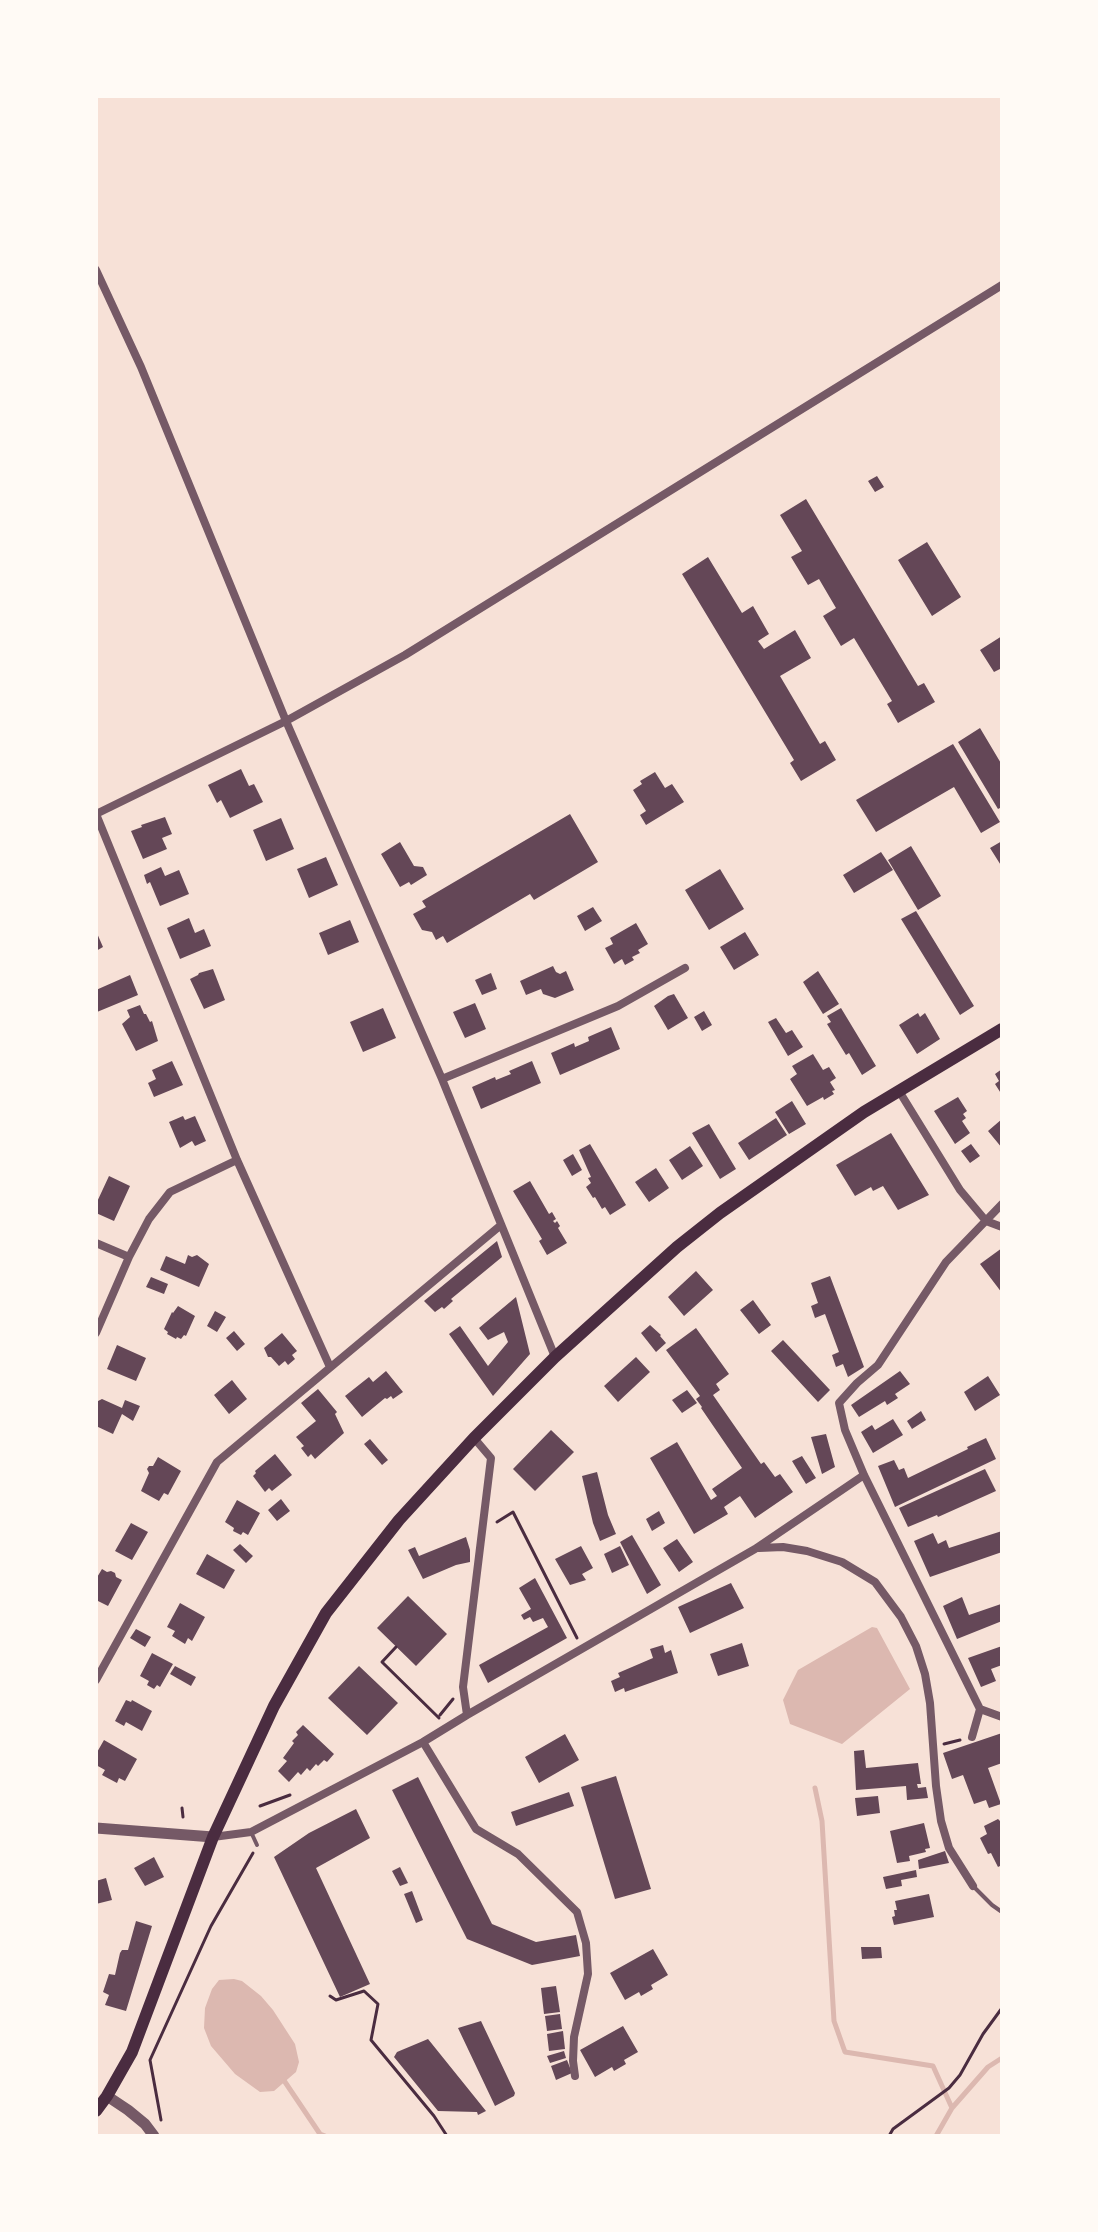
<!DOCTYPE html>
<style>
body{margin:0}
#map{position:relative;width:1098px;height:2232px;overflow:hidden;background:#f7e1d7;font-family:Raleway,sans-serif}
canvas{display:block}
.frame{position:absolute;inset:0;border:98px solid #fffaf5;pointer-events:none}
</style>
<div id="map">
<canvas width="1098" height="2232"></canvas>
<div class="frame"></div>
</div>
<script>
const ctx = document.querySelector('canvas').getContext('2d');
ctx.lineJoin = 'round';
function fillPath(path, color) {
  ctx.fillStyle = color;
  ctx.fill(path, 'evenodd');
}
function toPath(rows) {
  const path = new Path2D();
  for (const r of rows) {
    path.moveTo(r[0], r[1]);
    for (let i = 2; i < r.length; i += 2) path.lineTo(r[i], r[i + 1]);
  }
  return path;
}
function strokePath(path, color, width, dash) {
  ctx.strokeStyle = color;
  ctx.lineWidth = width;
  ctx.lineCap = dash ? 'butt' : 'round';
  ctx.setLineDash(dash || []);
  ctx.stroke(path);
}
fillPath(toPath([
 [872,1627,877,1628,910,1689,842,1744,790,1724,783,1700,798,1670],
 [234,1979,242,1981,261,1996,273,2010,295,2044,299,2062,296,2072,274,2091,260,2092,235,2074,211,2046,204,2028,205,2008,212,1989,219,1980]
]), '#dcb8b0');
strokePath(toPath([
 [815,1788,822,1821,834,2021,845,2052,933,2066,952,2108,936,2136],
 [285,2082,320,2134,325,2136],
 [952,2108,988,2067,1002,2058]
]), '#dcb8b0', 5);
fillPath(toPath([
 [877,476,884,487,875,492,868,481],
 [806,499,918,686,924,683,935,702,898,723,887,704,892,701,854,638,841,646,823,616,836,608,819,579,808,585,791,557,802,551,780,515],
 [927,542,961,597,932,616,898,560],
 [708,557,742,613,753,606,769,634,758,641,764,649,795,630,811,658,780,676,820,744,825,741,836,760,801,781,790,763,794,760,682,574],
 [1002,636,1002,668,994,672,980,650],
 [980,728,1002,765,1002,807,998,809,958,742],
 [953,744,1000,822,981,833,954,787,876,832,856,800],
 [241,769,249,786,254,784,263,802,230,818,221,800,217,803,208,785],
 [655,772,665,788,672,784,684,802,646,825,640,815,646,811,633,790,642,784,640,781],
 [570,814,598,862,534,900,530,894,447,943,443,936,436,940,432,932,422,930,413,914,426,907,422,901],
 [165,817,172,834,162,838,167,849,143,859,131,831,142,827,141,825],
 [281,818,294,849,266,861,253,830],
 [1002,841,1002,867,990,848],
 [400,842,414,866,423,867,427,875,411,885,409,882,400,887,381,854],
 [911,846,941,896,918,910,888,860],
 [881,852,893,870,854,893,843,875],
 [326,857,338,885,309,898,297,869],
 [161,867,165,876,179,870,189,894,160,906,150,882,147,884,144,875],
 [720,869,744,909,709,930,685,890],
 [593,907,602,921,585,931,577,916],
 [916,911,974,1006,960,1015,901,919],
 [189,918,195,933,204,929,211,946,180,959,167,928],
 [350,920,359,942,328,955,319,933],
 [636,923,648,944,638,950,640,953,632,957,634,960,625,965,622,959,614,964,605,948,613,944,610,938],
 [96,931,103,947,96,951],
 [745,932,759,955,734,970,720,947],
 [553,966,556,972,560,974,566,971,574,990,555,998,543,994,541,989,526,995,520,981],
 [213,969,225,1000,204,1009,190,979,198,975,199,973],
 [818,971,839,1004,823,1014,803,982],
 [491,973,497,989,482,995,475,980],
 [130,975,138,995,97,1012,96,990],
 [674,994,688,1018,668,1030,654,1006,668,996],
 [475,1003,486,1029,465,1038,453,1012],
 [140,1005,144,1014,146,1014,150,1022,152,1021,158,1041,136,1051,122,1024,130,1017,127,1010],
 [383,1008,396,1038,363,1052,350,1022],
 [841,1008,876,1066,862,1075,849,1053,846,1055,827,1024,831,1022,827,1016],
 [704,1011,712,1025,702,1031,694,1017],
 [918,1013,920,1017,925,1013,940,1039,917,1054,899,1025],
 [776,1018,786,1033,792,1030,803,1047,788,1056,768,1022],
 [611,1027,620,1049,560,1075,551,1053,574,1043,575,1047,589,1041,588,1037],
 [813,1054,823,1070,829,1067,836,1078,830,1082,835,1090,832,1091,834,1094,824,1100,823,1097,807,1106,790,1079,797,1074,792,1066],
 [172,1061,183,1085,154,1097,148,1083,156,1079,152,1070],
 [532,1061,541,1083,481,1109,472,1087,495,1077,496,1080,511,1074,509,1071],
 [1002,1069,1002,1095,995,1084,999,1081,995,1074],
 [958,1097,967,1111,963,1114,966,1118,962,1121,970,1133,955,1144,934,1111],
 [792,1101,806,1124,789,1134,775,1112],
 [183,1116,185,1120,195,1116,206,1141,195,1146,192,1141,180,1148,169,1122],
 [776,1118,787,1135,749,1160,738,1143],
 [1002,1119,1002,1148,988,1131],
 [709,1124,736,1169,720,1179,692,1133],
 [891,1133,929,1195,898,1210,883,1186,873,1191,871,1187,855,1196,836,1165],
 [590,1144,626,1205,610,1215,605,1207,602,1209,595,1197,593,1198,586,1187,591,1183,588,1178,591,1177,579,1150],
 [971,1144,980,1156,970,1163,961,1151],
 [690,1146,703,1166,682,1180,669,1160],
 [573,1154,582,1170,572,1176,563,1160],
 [656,1168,669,1188,649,1202,635,1182],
 [109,1176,130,1186,114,1221,96,1213,96,1204],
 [530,1181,549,1214,552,1212,556,1219,553,1221,555,1223,557,1221,560,1226,558,1228,567,1243,547,1255,539,1241,542,1239,513,1191],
 [497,1241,502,1257,451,1299,453,1301,444,1309,442,1307,435,1312,424,1301],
 [1002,1248,1002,1293,980,1264],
 [188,1255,192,1257,197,1255,209,1264,199,1287,160,1270,166,1256,185,1264],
 [696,1271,713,1290,684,1316,668,1297],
 [830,1276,864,1367,848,1377,843,1364,836,1367,832,1355,839,1352,825,1314,815,1318,811,1306,818,1303,811,1283],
 [151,1277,168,1284,164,1294,146,1287],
 [516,1297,530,1354,493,1396,449,1334,460,1326,488,1366,508,1342,504,1332,488,1340,479,1328],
 [753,1300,771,1325,759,1334,740,1310],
 [178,1306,195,1316,186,1336,184,1335,181,1339,177,1337,176,1339,167,1334,168,1332,164,1329,172,1312,173,1313],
 [215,1311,226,1317,217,1332,207,1326],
 [650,1325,661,1335,660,1336,666,1343,656,1352,641,1333],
 [696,1328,729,1374,716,1384,720,1390,713,1395,761,1464,764,1462,775,1477,780,1474,793,1492,755,1518,740,1496,724,1507,728,1514,694,1534,650,1458,677,1442,711,1500,717,1496,712,1489,742,1468,701,1408,702,1407,696,1399,700,1396,666,1350],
 [234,1331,245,1344,237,1351,226,1338],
 [282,1333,297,1351,292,1355,295,1359,288,1365,285,1361,279,1366,271,1357,268,1357,264,1348],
 [783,1340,830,1390,818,1402,771,1351],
 [117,1345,146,1358,136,1381,107,1369],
 [636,1357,650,1372,618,1402,604,1386],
 [386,1371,403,1392,393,1399,391,1396,387,1399,385,1398,362,1417,345,1396,369,1377,373,1382],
 [900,1371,910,1384,895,1394,898,1398,887,1405,885,1401,859,1417,851,1405],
 [988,1376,1000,1395,975,1411,964,1392],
 [232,1380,247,1399,229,1414,214,1395],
 [318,1389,337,1412,335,1414,344,1433,315,1459,311,1454,308,1457,301,1448,304,1446,296,1437,316,1421,301,1403],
 [687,1390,697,1403,682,1413,672,1400],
 [102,1399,122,1408,125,1400,140,1406,133,1421,122,1414,113,1434,96,1426,96,1402],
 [921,1411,926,1420,912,1429,907,1421],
 [893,1419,903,1435,873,1453,861,1432,872,1425,875,1430],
 [551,1430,574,1452,535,1491,513,1469],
 [826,1434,835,1467,822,1474,811,1437],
 [986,1438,996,1459,895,1507,878,1466,894,1460,899,1470,904,1468,908,1478,968,1449,967,1447],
 [370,1439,388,1460,382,1465,364,1444],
 [275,1454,292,1475,272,1491,269,1488,265,1492,253,1476,256,1473,255,1471],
 [802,1456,816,1478,806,1484,792,1461],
 [158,1457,181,1471,168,1495,164,1493,159,1501,141,1491,149,1473,147,1469,149,1466,153,1466],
 [985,1469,996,1491,938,1517,937,1515,908,1527,899,1508],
 [597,1472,608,1515,616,1534,600,1541,593,1523,582,1476],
 [281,1499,290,1511,277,1521,268,1510],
 [237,1500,260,1513,248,1535,243,1532,241,1535,233,1531,234,1528,225,1522],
 [659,1511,665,1523,652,1531,646,1519],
 [131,1523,148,1532,132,1560,115,1551],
 [1002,1531,1002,1552,930,1577,914,1541,933,1533,938,1544,946,1540,949,1548],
 [632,1535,661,1585,647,1594,620,1542],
 [466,1537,470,1550,470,1562,456,1565,423,1579,408,1550,415,1547,419,1556],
 [677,1539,693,1562,679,1572,663,1548],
 [240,1544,253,1556,246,1563,233,1550],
 [581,1546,593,1568,582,1574,586,1580,570,1585,555,1559],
 [620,1546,629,1565,612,1573,604,1554],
 [207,1554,235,1570,224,1589,196,1574],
 [102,1569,107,1572,111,1571,115,1573,116,1577,122,1580,108,1606,96,1600,96,1579],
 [535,1578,567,1638,488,1683,479,1665,548,1627,543,1618,533,1622,530,1617,524,1620,521,1615,531,1609,519,1588],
 [731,1583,744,1608,690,1633,678,1607],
 [408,1596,447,1634,416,1666,377,1628],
 [962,1597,969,1615,1001,1604,1002,1621,957,1639,943,1606],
 [180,1603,205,1617,192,1641,188,1638,185,1644,172,1636,175,1631,167,1627],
 [136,1629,151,1637,145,1647,130,1638],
 [742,1643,749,1666,718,1676,710,1654],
 [663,1645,665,1653,671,1650,678,1673,625,1692,624,1688,615,1692,611,1681,620,1677,618,1673,653,1658,650,1649],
 [1002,1646,1002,1665,991,1669,996,1681,981,1687,968,1658],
 [152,1653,173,1664,160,1687,157,1685,154,1689,147,1685,149,1681,140,1676],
 [175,1666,196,1677,191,1686,170,1674],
 [359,1666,398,1703,367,1735,328,1698],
 [126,1700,131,1702,132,1700,152,1711,142,1731,126,1722,124,1726,115,1721],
 [303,1725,334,1754,327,1762,324,1760,318,1766,316,1764,310,1771,307,1768,301,1775,298,1772,289,1782,278,1771,287,1761,283,1758,294,1743,292,1741,298,1735,296,1732],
 [1002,1733,1002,1763,988,1768,1001,1804,989,1808,986,1800,974,1804,963,1775,952,1779,943,1753],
 [565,1734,579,1760,539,1783,525,1757],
 [104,1740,137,1759,125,1781,119,1778,117,1783,102,1775,105,1770,96,1765,96,1754],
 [864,1750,866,1768,918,1763,921,1784,917,1784,918,1788,926,1787,928,1798,907,1800,906,1786,856,1790,854,1751],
 [616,1776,651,1889,615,1899,581,1787],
 [418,1777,492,1924,536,1942,576,1935,580,1956,532,1965,467,1939,392,1790],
 [569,1792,574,1806,516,1826,511,1812],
 [878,1796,880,1813,857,1816,855,1798],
 [356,1809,370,1838,316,1868,370,1984,340,1997,274,1857,309,1833],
 [998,1819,1002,1823,1002,1865,998,1867,991,1853,988,1854,980,1838,987,1834,984,1826],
 [924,1823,930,1848,925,1849,926,1852,909,1856,910,1861,897,1863,890,1831],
 [945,1851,949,1863,919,1869,918,1860],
 [154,1857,164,1877,145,1886,134,1868],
 [400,1867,408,1883,400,1886,392,1871],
 [916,1870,917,1877,901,1880,902,1886,886,1889,883,1877],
 [106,1878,112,1900,96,1904,96,1881],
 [412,1891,423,1920,416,1923,404,1894],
 [929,1894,934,1917,894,1925,892,1917,895,1916,894,1910,897,1910,895,1901],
 [136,1921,152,1926,126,2011,105,2005,109,1995,103,1992,109,1974,115,1975,120,1953,122,1950,128,1950],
 [861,1947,881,1947,882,1958,862,1959],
 [653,1949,668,1975,651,1985,653,1989,641,1996,639,1992,625,2000,610,1973],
 [556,1986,560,2012,544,2014,541,1988],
 [560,2014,562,2029,547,2031,545,2016],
 [481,2021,515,2093,514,2096,495,2106,458,2028],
 [623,2026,638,2052,624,2060,626,2064,614,2071,612,2067,595,2077,580,2050],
 [563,2031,565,2049,549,2051,547,2034],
 [428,2039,486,2111,478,2115,477,2112,438,2111,394,2057,397,2052],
 [564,2051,566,2058,550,2063,547,2056],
 [567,2060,572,2073,556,2080,551,2066]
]), '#644757');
strokePath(toPath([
 [497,1522,513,1512,577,1638],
 [396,1647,382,1662,439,1718],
 [440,1715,453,1699],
 [944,1744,960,1740],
 [260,1806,290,1795],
 [182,1808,183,1817],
 [330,1996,336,2000,364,1991,378,2004,371,2040,434,2116,447,2136],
 [161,2120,150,2060,211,1926,253,1853],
 [889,2136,893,2129,949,2088,960,2075,983,2034,1002,2008]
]), '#4a2c40', 3);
strokePath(toPath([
 [251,1832,257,1845],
 [974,1887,992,1905,1002,1912]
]), '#755966', 4);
strokePath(toPath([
 [96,270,141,367,286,721,442,1079,555,1357],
 [442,1079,618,1006,685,968],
 [899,1091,960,1190,986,1221,1002,1227],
 [1002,1204,946,1262,878,1365,857,1383,839,1403,845,1430,864,1475,980,1709,1002,1717],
 [96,1243,129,1257],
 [96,1333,129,1257,149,1219,170,1192,237,1160],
 [330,1367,237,1160,96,814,286,721,405,655,1002,285],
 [759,1548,783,1547,807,1551,842,1562,875,1582,901,1617,916,1646,925,1674,930,1703,936,1786,941,1821,949,1848,973,1886],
 [96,1680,217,1462,501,1225],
 [467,1715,755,1549,864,1475],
 [972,1737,980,1709],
 [423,1742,476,1829,518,1854,577,1912,586,1943,588,1974,574,2037,573,2061,575,2076],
 [213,1837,251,1832,423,1742,467,1715,463,1687,491,1458,474,1438]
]), '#755966', 8);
strokePath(toPath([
 [96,1828,213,1837],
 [107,2096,128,2110,145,2124,154,2136]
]), '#755966', 11);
strokePath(toPath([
 [96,2111,107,2096,132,2052,213,1837,274,1706,326,1613,399,1520,474,1438,555,1357,677,1247,720,1213,864,1112,1002,1029]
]), '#4a2c40', 12);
</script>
